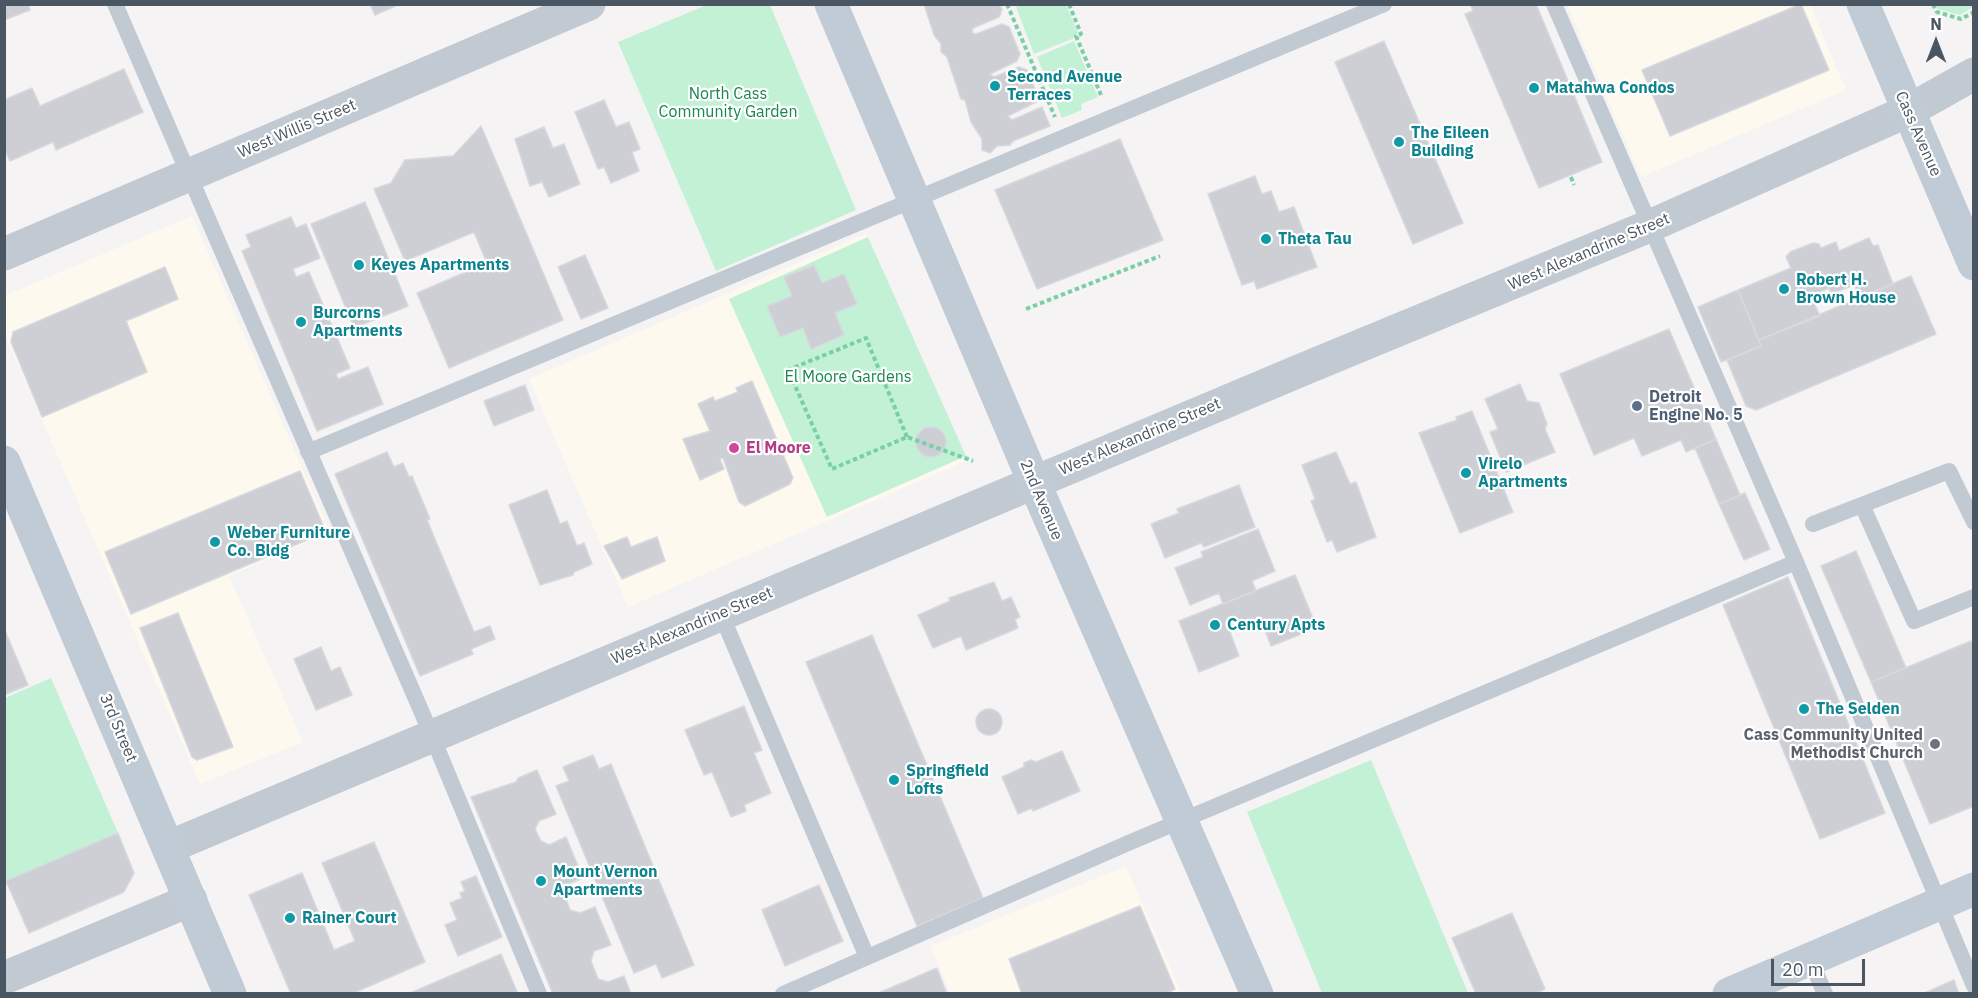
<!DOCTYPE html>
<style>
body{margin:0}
#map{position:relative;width:1978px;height:998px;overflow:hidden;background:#f5f3f3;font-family:"IBM Plex Sans",sans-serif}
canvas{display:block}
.frame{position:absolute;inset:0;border:6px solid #4a5661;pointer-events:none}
.north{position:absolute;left:1906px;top:12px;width:60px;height:60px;-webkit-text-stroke:4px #fff;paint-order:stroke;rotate:0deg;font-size:16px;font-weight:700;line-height:24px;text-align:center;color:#4a5661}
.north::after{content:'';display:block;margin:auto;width:21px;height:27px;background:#4a5661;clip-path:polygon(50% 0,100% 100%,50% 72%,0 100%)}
.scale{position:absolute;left:1771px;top:959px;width:94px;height:27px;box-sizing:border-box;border:3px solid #4a5661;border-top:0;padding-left:8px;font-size:18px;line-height:21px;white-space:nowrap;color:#4a5661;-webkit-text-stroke:4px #fff;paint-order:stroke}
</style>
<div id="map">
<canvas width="1978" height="998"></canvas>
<div class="frame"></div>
<div class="north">N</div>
<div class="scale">20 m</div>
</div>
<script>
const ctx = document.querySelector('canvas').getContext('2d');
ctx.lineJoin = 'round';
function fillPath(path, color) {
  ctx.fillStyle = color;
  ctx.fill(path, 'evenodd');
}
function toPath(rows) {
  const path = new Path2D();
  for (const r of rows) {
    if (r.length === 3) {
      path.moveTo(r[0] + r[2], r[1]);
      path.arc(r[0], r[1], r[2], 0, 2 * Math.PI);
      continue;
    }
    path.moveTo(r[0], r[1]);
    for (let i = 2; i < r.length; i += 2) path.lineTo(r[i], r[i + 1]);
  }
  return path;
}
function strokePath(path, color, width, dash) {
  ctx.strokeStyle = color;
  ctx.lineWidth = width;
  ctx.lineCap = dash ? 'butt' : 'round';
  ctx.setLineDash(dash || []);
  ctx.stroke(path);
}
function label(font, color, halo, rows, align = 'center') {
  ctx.font = font + ' "IBM Plex Sans",sans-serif';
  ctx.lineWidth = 4.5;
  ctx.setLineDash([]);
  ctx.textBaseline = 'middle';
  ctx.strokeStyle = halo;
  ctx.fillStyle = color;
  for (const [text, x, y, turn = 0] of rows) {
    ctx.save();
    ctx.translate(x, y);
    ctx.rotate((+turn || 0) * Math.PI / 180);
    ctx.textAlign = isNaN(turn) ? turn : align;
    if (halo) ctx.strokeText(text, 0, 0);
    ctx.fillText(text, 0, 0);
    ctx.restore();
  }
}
fillPath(toPath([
 [1567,5,1810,5,1846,90,1641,177],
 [192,216,330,532,229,576,303,742,200,784,5,335,4,296],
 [867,233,966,461,628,607,529,379],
 [1126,866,1181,993,950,993,931,946]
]), '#fdf9ef');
fillPath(toPath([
 [709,4,770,5,856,210,716,271,618,42],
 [1022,5,1066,5,1078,33,1072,39,1034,54,1016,7],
 [1936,5,1973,5,1973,7,1960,15,1938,9],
 [1074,41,1098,97,1081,104,1082,110,1062,118,1037,57],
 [868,237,966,456,827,517,729,299],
 [51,678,118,833,5,881,5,698],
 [1371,760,1468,993,1322,993,1247,812]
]), '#c3f1d5');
const building = toPath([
 [4,4,28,4,30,10,4,20,4,4],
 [370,4,400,4,375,15,370,4],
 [924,4,1000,4,1002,10,999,17,973,28,972,33,976,34,1002,24,1009,27,1020,54,1017,61,990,74,994,77,1019,67,1027,70,1038,96,1036,102,1008,116,1012,120,1042,107,1050,126,1013,141,1010,145,997,146,990,153,982,150,982,139,971,122,965,100,961,99,947,57,941,52,941,44,934,35,924,4],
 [1470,4,1536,4,1602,162,1539,188,1465,14,1473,11,1470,4],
 [1801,4,1829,70,1670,136,1642,70,1801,4],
 [1384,41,1463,223,1413,244,1335,62,1384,41],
 [124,69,143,112,56,150,53,142,10,161,4,148,4,100,32,88,40,106,124,69],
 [604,100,616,127,629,122,640,149,632,152,639,171,611,183,604,167,598,169,575,112,604,100],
 [481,126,563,320,449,368,417,293,487,263,474,232,405,261,374,189,391,183,405,160,453,156,481,126],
 [544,127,553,148,564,144,580,184,549,197,542,182,530,186,515,139,544,127],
 [1120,139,1163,240,1037,289,995,190,1120,139],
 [1255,176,1262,194,1271,191,1279,212,1294,207,1317,267,1257,289,1254,281,1242,285,1208,194,1255,176],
 [365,202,408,306,354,328,311,224,365,202],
 [291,217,296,228,306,224,320,258,293,269,296,277,309,272,350,368,336,374,338,379,368,367,383,404,317,431,242,251,251,247,246,235,291,217],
 [1869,238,1873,246,1878,245,1893,284,1860,298,1854,285,1831,294,1829,288,1811,296,1820,316,1759,340,1738,290,1791,268,1786,257,1790,252,1813,243,1819,244,1821,248,1836,242,1839,251,1869,238],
 [585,255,608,308,581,319,558,267,585,255],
 [814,265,822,283,844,274,857,304,835,313,844,335,811,349,803,328,780,337,767,306,792,296,784,277,814,265],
 [165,267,178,299,126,321,147,372,42,417,11,342,13,332,165,267],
 [1911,276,1936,334,1756,410,1746,406,1727,360,1761,346,1759,340,1911,276],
 [1738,290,1761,346,1721,362,1698,307,1738,290],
 [1669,329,1716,439,1686,452,1681,440,1642,456,1634,438,1594,455,1560,374,1669,329],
 [752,381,793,478,790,484,745,506,739,502,723,458,720,459,724,469,700,480,683,439,710,431,698,404,713,397,715,401,738,392,736,388,752,381],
 [1520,384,1527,401,1539,403,1547,424,1545,429,1555,452,1506,472,1490,432,1498,429,1485,399,1520,384],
 [525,385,534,410,494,426,484,401,525,385],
 [1472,411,1513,512,1460,533,1419,433,1457,420,1456,417,1472,411],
 [931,442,15],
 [1716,439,1740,495,1719,504,1695,448,1716,439],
 [387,452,394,467,403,463,409,477,412,476,430,519,427,520,474,632,490,626,495,639,471,649,473,654,420,676,335,474,387,452],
 [1336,452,1350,484,1356,482,1376,537,1337,552,1332,540,1327,542,1311,501,1315,499,1302,465,1336,452],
 [300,471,326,532,131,614,105,552,300,471],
 [1239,485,1255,527,1204,547,1201,543,1165,558,1151,524,1179,513,1177,509,1239,485],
 [547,490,560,524,567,521,577,546,584,543,592,564,574,572,573,575,540,585,509,505,547,490],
 [1745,493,1770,549,1744,560,1719,504,1745,493],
 [1258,529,1275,571,1252,581,1256,591,1223,604,1219,593,1190,605,1175,568,1203,557,1201,552,1258,529],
 [627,537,631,547,657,537,665,561,622,579,604,546,627,537],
 [1856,551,1906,668,1871,682,1821,566,1856,551],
 [1295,575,1317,628,1271,646,1261,620,1230,632,1239,656,1199,672,1179,621,1295,575],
 [1788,577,1885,813,1820,839,1723,605,1788,577],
 [994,582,1002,601,1011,597,1020,617,1015,619,1018,628,966,650,961,636,933,648,918,615,950,601,949,598,994,582],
 [178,613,233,747,197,760,192,757,140,628,178,613],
 [4,628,28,685,4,695,4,628],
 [872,635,983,898,917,926,806,662,872,635],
 [1971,641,1974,647,1974,806,1930,824,1871,682,1971,641],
 [321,647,331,671,340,667,352,695,316,710,294,659,321,647],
 [744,706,762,750,754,753,771,793,744,805,746,811,731,817,712,772,704,775,685,730,744,706],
 [989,722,13],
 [1062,751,1080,791,1033,811,1032,808,1018,814,1002,777,1024,767,1024,763,1031,760,1036,762,1062,751],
 [593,755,599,769,611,764,694,965,662,978,656,964,634,973,556,786,569,781,563,767,593,755],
 [537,770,556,814,539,821,535,829,541,841,549,845,566,837,583,878,568,884,564,893,570,910,580,913,595,907,611,945,594,951,591,961,598,979,608,982,624,976,631,994,553,994,471,797,516,782,518,778,537,770],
 [118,833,134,873,124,892,29,933,6,881,118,833],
 [374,842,425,962,351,994,291,994,249,895,302,873,334,950,355,941,322,863,374,842],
 [476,876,502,937,458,956,445,925,457,920,450,903,462,898,460,893,465,891,461,882,476,876],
 [819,885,843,941,785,966,762,910,819,885],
 [1140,906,1175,989,1165,994,1022,994,1009,959,1140,906],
 [1512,913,1545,989,1534,994,1476,994,1452,938,1512,913],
 [501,954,518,994,408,994,501,954],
 [937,968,947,994,876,994,937,968],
 [1954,980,1959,994,1922,994,1954,980]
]);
fillPath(building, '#cdcfd5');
strokePath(building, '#d7d9de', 1.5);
strokePath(toPath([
 [1007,4,1055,117],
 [1069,4,1081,34,1076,36,1101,95],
 [1933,4,1937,12,1961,19,1974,12],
 [1571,177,1574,185],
 [1026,309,1160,256],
 [907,437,866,338,788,370,832,469,907,437,973,461]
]), '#7ad0a6', 4, [4.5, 3]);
strokePath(toPath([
 [115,4,432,736,539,994],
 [1554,4,1796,562,1974,986],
 [308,452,1384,4],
 [1862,505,1914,621,1974,597],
 [1813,524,1949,471,1974,522],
 [721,614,867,957],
 [1810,959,1825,994],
 [783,994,1133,841,1796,562]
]), '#c1cad2', 16);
strokePath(toPath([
 [4,254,589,4],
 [169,847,1299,371,1652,225,1908,111,1974,74],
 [4,978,191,900]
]), '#c1cad2', 33);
strokePath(toPath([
 [831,4,1034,482,1257,994],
 [1863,4,1974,264],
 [4,462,230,994],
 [1729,994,1974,889]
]), '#c1cbd6', 33);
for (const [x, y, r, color] of [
 [995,86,6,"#0f9aa8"],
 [1534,88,6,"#0f9aa8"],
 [1399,142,6,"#0f9aa8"],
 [1266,239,6,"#0f9aa8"],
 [359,265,6,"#0f9aa8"],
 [1784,289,6,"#0f9aa8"],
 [301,322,6,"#0f9aa8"],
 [1637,406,6,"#5c6f8a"],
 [734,448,6,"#d1479c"],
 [1466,473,6,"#0f9aa8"],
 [215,542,6,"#0f9aa8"],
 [1215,625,6,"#0f9aa8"],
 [1804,709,6,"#0f9aa8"],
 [1935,744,6,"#6b7280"],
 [894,780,6,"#0f9aa8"],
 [541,881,6,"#0f9aa8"],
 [290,918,6,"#0f9aa8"]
]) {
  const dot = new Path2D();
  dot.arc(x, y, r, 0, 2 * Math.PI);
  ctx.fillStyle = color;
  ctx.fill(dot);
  strokePath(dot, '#fff', 2);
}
label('bold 16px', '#0d838f', '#fff', [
 ["Second Avenue",1007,77],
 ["Terraces",1007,95],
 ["Matahwa Condos",1546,88],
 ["The Eileen",1411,133],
 ["Building",1411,151],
 ["Theta Tau",1278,239],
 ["Keyes Apartments",371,265],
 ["Robert H.",1796,280],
 ["Brown House",1796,298],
 ["Burcorns",313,313],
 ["Apartments",313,331],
 ["Virelo",1478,464],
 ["Apartments",1478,482],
 ["Weber Furniture",227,533],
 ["Co. Bldg",227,551],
 ["Century Apts",1227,625],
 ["The Selden",1816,709],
 ["Springfield",906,771],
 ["Lofts",906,789],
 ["Mount Vernon",553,872],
 ["Apartments",553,890],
 ["Rainer Court",302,918]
], 'left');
label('16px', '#17864f', '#fff', [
 ["North Cass",728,94],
 ["Community Garden",728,112],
 ["El Moore Gardens",848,377]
]);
label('16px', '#4a5661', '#fff', [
 ["West Willis Street",297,129,-23],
 ["Cass Avenue",1918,134,66],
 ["West Alexandrine Street",1589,252,-23],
 ["West Alexandrine Street",1140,437,-23],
 ["2nd Avenue",1041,500,67],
 ["West Alexandrine Street",692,626,-23],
 ["3rd Street",118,728,67]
]);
label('bold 16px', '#4e5e75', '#fff', [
 ["Detroit",1649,397],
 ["Engine No. 5",1649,415]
], 'left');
label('bold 16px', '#b23c85', '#fff', [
 ["El Moore",746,448]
], 'left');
label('bold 16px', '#5b616d', '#fff', [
 ["Cass Community United",1923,735],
 ["Methodist Church",1923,753]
], 'right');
</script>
